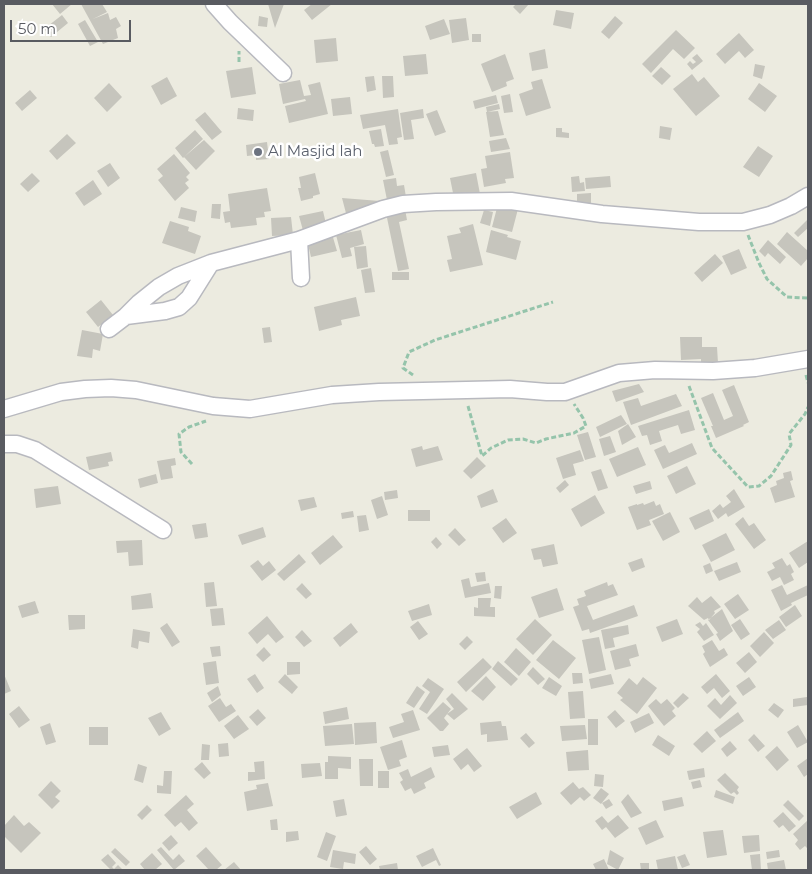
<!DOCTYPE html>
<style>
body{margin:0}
#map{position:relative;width:812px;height:874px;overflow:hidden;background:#ecebe0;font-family:Montserrat,sans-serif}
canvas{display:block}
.frame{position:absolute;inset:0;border:5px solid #595b61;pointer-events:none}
.scale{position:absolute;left:10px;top:20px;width:121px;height:22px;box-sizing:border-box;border:2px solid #595b61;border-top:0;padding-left:6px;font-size:15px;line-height:18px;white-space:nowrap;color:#595b61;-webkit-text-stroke:4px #fff;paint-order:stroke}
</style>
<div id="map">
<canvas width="812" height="874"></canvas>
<div class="frame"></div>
<div class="scale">50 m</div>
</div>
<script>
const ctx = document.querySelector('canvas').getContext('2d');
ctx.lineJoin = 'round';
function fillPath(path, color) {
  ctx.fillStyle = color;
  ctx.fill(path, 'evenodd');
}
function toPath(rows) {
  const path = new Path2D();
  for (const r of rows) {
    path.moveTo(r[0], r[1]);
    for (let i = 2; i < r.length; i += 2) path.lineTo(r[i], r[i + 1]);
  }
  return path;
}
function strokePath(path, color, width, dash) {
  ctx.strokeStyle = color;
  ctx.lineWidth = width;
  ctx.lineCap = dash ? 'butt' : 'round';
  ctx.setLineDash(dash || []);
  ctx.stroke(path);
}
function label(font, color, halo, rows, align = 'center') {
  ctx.font = font + ' Montserrat,sans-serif';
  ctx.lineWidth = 5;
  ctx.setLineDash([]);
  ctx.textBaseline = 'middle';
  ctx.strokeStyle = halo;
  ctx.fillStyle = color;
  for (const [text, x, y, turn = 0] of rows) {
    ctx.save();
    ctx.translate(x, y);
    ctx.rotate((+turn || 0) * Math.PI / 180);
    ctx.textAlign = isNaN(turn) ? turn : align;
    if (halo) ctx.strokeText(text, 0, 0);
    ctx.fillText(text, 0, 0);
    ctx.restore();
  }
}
fillPath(toPath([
 [52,4,72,4,60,14],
 [81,4,102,4,107,12,93,19,108,13,110,20,116,17,121,26,116,29,118,38,103,44],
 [268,4,284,4,275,28],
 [312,4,332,4,312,20,304,10],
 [516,4,529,4,520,14,513,7],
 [556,10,574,13,571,29,553,25],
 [62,15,68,23,51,37,44,29],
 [259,16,268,18,267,27,258,26],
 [615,16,623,23,609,39,601,32],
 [466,18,469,40,452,43,449,20],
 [444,19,450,34,430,40,425,26],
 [85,20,98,42,90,46,78,24],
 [676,30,695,48,684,59,673,49,651,73,642,64],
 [739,33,754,50,745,58,739,51,725,64,716,54],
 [472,34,481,34,481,42,472,42],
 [336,38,338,61,316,63,314,40],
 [545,49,548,68,532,71,529,53],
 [426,54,428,74,405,76,403,56],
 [505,54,514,79,506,82,507,86,492,92,481,64],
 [697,54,703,61,692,70,687,64,690,61,693,64,696,62,692,58],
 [755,64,765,66,762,79,753,76],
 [252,67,256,94,231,98,226,71],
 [661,67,671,76,662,85,652,76],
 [692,74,698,82,704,77,720,96,696,116,673,89],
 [374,76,376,90,367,92,365,77],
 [382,76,393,76,394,97,383,98],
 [167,77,177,96,161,105,151,86],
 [542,79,551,108,526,116,519,94,533,89,531,82],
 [300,80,304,96,311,95,308,85,320,82,328,114,289,123,285,106,306,101,305,99,283,104,279,84],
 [109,83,122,97,107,112,94,98],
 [759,83,777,96,765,112,748,99],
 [30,90,37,98,22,111,15,103],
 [510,94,513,112,504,113,501,96],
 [496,95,498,103,475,109,473,101],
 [350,97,352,114,333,116,331,99],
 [499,104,500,109,487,112,486,107],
 [238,108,254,110,253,121,237,119],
 [398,109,402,137,397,138,398,144,389,145,385,125,363,129,360,115],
 [423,109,424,118,411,120,414,139,404,140,400,113],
 [437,110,446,132,435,136,426,114],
 [498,111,504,135,490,137,486,112],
 [205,112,222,132,212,140,195,120],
 [660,126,672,128,670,140,659,138],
 [556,128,562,128,562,132,569,133,569,138,556,137],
 [381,129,384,146,375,147,374,144,372,144,369,131],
 [195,130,203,139,183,158,175,148],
 [67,134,76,143,57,160,49,151],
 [506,138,510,149,491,152,489,141],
 [204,140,215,151,196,170,184,157],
 [267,142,269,159,256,160,256,155,247,156,246,145],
 [758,146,773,156,759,177,743,167],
 [388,150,394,175,386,177,380,152],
 [510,152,514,178,505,179,506,183,484,187,481,169,487,168,485,156],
 [174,154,190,173,186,177,189,180,185,183,189,188,175,201,158,180,163,176,157,169],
 [110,163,120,178,108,187,97,171],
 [32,173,40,181,28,192,20,184],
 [315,173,320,194,313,196,313,198,301,201,298,188,301,188,299,177],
 [476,173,480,194,454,198,450,178],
 [579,176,580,183,584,182,585,191,572,192,571,177],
 [610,176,611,187,586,189,585,178],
 [396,178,397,186,404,185,406,197,387,200,383,180],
 [93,180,102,194,84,206,75,193],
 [267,188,271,211,264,212,265,217,256,218,257,225,231,228,230,222,225,223,223,212,230,211,228,194],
 [591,193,591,206,577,206,577,194],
 [342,198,380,201,380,202,368,205,370,211,347,217],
 [212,204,221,204,220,219,211,218],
 [498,204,518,209,512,232,492,227],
 [181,207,197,211,195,222,178,218],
 [405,209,407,220,399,222,409,269,398,271,386,213],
 [484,210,493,212,490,226,480,223],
 [323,211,327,228,304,234,299,216],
 [291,217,293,235,272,236,271,218],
 [808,219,808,228,798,237,794,233],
 [170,221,189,227,188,231,201,236,195,254,162,243],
 [473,224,483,265,450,272,447,260,452,259,447,236,461,233,459,228],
 [361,230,364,244,350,248,352,256,342,258,336,235],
 [491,230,508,235,507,237,521,241,516,260,486,252],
 [787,232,808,251,808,258,801,266,777,244],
 [332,234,337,251,311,257,308,244,321,241,320,236],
 [768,240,786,257,780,264,768,253,765,257,759,251],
 [366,246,368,267,357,269,354,247],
 [739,249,747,268,731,275,722,256],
 [715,254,723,263,702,282,694,273],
 [371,268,375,292,365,293,361,270],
 [392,272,409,272,409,280,392,280],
 [356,297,360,316,341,320,342,325,319,331,314,307],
 [101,300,113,315,98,327,86,312],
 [270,327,272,342,264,343,262,328],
 [82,330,103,334,100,351,93,349,92,358,77,356],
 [680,337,702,337,702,347,717,347,718,363,701,363,701,359,681,360],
 [639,384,644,392,616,402,612,391],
 [734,385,749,422,743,425,744,426,716,438,711,426,713,426,701,398,713,393,724,420,733,416,722,390],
 [676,394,682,406,631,425,623,402,638,398,641,406],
 [689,410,695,430,681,434,678,425,659,431,662,441,650,445,647,435,642,436,638,426],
 [621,415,627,424,600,437,596,427],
 [628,424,636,437,622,445,618,431],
 [588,432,596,457,585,460,577,435],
 [610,436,616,452,604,456,599,439],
 [692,443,697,454,663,469,654,450,665,445,669,453],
 [422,446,423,450,438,446,443,460,416,467,411,449],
 [638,447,646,465,617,477,609,459],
 [580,450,584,461,573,464,576,475,563,479,556,458],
 [111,452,113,461,108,462,109,466,89,470,86,457],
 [477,457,486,466,471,479,463,471],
 [175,458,176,465,171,466,173,478,161,480,157,461],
 [687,466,696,484,676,494,667,476],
 [601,469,608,488,598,491,591,472],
 [791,471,793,480,790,481,795,497,775,503,770,488,777,485,776,481,784,478,783,473],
 [156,474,158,483,140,488,138,479],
 [565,480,569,485,560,493,556,488],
 [650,481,652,489,636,494,633,486],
 [58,486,61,504,36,508,34,489],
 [493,489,498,502,481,508,477,496],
 [734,489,745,507,728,517,726,513,718,519,712,511,720,504,723,508,731,502,726,496],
 [397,490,398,498,385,500,384,492],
 [595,495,605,513,581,527,571,509],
 [382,496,388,515,377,519,371,500],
 [314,497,317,507,301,511,298,500],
 [654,501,656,506,660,504,664,514,649,520,651,525,637,530,628,507,637,504,637,505,643,503,644,505],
 [709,509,714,521,695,530,689,518],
 [408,510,430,510,430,521,408,521],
 [353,511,354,517,342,519,341,513],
 [670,512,680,532,663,541,652,521],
 [366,515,369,530,359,532,357,516],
 [743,517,749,526,754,523,766,540,754,549,735,524],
 [506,518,517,533,503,543,492,528],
 [206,523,208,537,195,539,192,525],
 [263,527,266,537,242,545,238,535],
 [455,528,466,540,459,546,448,535],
 [726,533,735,550,711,562,702,545],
 [333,535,343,547,320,565,311,553],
 [436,537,442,544,437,549,431,542],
 [142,540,143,565,129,566,128,552,117,553,116,541],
 [808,541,808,562,799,568,789,553],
 [554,544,558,564,543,567,541,559,534,560,531,549],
 [299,554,306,562,284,581,277,574],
 [642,558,645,567,632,572,628,563],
 [782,558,787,566,790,564,794,572,791,574,794,580,784,585,780,577,772,581,767,572,775,568,772,563],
 [258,560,263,566,269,561,276,570,262,581,250,566],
 [737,562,741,572,719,581,714,571],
 [710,563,713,571,706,574,703,566],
 [485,572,486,581,477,582,475,573],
 [469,578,471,587,489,583,491,593,465,598,461,580],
 [214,582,217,606,206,607,204,583],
 [607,582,608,586,613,584,618,595,587,606,593,620,634,605,638,616,590,633,589,629,582,631,573,607,579,605,577,599,586,596,584,591],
 [302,583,312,594,306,599,296,589],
 [782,585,787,595,808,585,808,595,791,603,792,605,781,611,771,590],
 [495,586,502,586,501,599,494,598],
 [557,588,564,610,539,618,531,597],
 [151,593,153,608,132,610,131,596],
 [738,594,749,610,735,619,724,604],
 [711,596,721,607,714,611,715,613,709,620,708,618,704,620,688,606,697,597,702,603],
 [478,598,491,598,490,607,495,607,495,617,474,616,474,607,478,608],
 [35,601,39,613,22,618,18,606],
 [429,604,432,615,412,621,408,611],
 [795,605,802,616,786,627,779,617],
 [223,608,225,625,212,626,210,609],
 [722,609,733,631,720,641,716,634,718,633,708,620],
 [68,615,85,615,85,629,69,630],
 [267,616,284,637,276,643,268,634,257,644,248,633],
 [535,619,552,635,533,655,516,639],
 [677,619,683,634,662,642,656,627],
 [740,619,750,634,741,640,731,625],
 [779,620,786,630,773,639,765,630],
 [418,621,428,634,419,640,410,627],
 [700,622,703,626,706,623,714,635,704,641,697,632,700,629,695,625],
 [167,623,180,642,172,647,160,628],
 [351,623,358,632,340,647,333,638],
 [628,625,629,634,613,638,615,647,605,649,601,630],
 [133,629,150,632,149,643,139,641,138,649,131,647],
 [302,630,312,641,304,647,295,637],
 [764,632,774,643,760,657,750,646],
 [467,636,473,642,465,650,459,644],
 [599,637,606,670,589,674,582,640],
 [553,640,576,658,559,679,536,660],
 [712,640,719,651,724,648,728,655,710,667,703,654,705,652,702,646],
 [636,644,639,656,629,659,631,666,615,670,610,651],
 [220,646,221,656,212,657,210,647],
 [264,647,271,655,263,662,256,655],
 [516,648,531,662,519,676,504,662],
 [749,652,757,662,745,673,736,663],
 [483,658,492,667,466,692,457,682],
 [216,661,219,683,206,685,203,663],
 [498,661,518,679,511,686,492,669],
 [287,662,300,662,300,674,287,675],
 [533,667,545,679,538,685,527,674],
 [572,673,582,673,583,683,573,684],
 [4,674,11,691,4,694],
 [255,674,264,688,257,693,247,679],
 [285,674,298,687,292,694,278,682],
 [611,674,614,684,591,689,589,679],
 [716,674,730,691,722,698,714,688,707,694,701,687],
 [486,676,496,687,483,701,471,691],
 [549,677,562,686,556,696,542,688],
 [643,677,657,688,637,714,620,700,623,698,617,693,629,678,637,685],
 [749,677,756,687,743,696,736,686],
 [428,678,444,689,427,714,419,709,430,692,422,686],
 [218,686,221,695,212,702,207,693],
 [417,686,425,692,414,708,406,703],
 [583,691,585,718,570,719,568,692],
 [452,693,468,709,454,720,447,714,454,709,446,699],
 [683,693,689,698,678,708,673,703],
 [730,695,737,703,720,719,707,706,715,698,721,705],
 [807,697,808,705,793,707,793,699],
 [220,698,226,707,231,704,236,711,219,722,208,706],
 [656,699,661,704,667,699,675,708,672,711,676,716,664,726,648,706],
 [443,702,451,709,444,718,449,724,443,731,440,731,427,718],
 [774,703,784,710,778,718,768,710],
 [19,706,30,720,19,728,9,714],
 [347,707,349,719,325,724,323,712],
 [258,709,266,718,257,726,249,717],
 [413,710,420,730,393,738,389,727,404,722,401,714],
 [615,710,625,721,616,728,607,717],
 [161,712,171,729,159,736,148,718],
 [738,712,744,721,720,738,714,730],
 [649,713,654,723,635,733,630,722],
 [238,715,249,729,234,739,224,726],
 [588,719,598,719,598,745,588,745],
 [501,721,502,726,506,726,508,740,487,742,487,734,481,735,480,723],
 [376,722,377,743,355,745,354,723],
 [50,723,56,742,46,745,40,727],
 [352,724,354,744,325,746,323,726],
 [585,725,587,739,562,741,560,726],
 [798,725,808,742,797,748,787,732],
 [89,727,108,727,108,745,89,745],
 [707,731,716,741,702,753,693,744],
 [526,733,535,743,529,748,520,738],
 [754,734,765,746,758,752,748,740],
 [658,735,675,746,669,756,652,745],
 [402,740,407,757,399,760,401,766,388,770,380,747],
 [730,741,737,749,727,757,721,749],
 [228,743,229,756,219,757,218,744],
 [202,744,210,745,209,760,201,760],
 [448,745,450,755,434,757,432,747],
 [777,746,789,760,777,771,765,757],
 [467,748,482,766,474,772,468,764,461,770,453,759],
 [588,750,589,770,568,771,566,752],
 [328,756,351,757,351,769,338,768,338,779,325,779,325,762,328,762],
 [808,758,808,774,804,777,797,766],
 [359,759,373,759,373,786,360,786],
 [264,761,265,779,248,781,248,772,255,772,254,762],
 [202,762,211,773,204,779,194,769],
 [320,763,322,776,302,778,301,764],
 [138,764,147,767,143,783,134,780],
 [431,767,435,777,424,783,426,788,414,794,411,788,405,791,400,782,403,780,399,773,408,769,411,777],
 [704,768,705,777,689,780,687,771],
 [164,771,172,771,171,794,157,793,157,785,163,786],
 [378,771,389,771,389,788,378,788],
 [725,773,739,787,737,790,739,793,737,795,734,792,731,794,717,780],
 [595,774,604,775,603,787,594,786],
 [700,780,702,787,693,789,691,782],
 [51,781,61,791,55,797,60,801,52,809,38,795],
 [573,782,579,789,583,787,591,795,584,801,580,797,571,805,560,793],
 [268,783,273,806,247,811,244,792,257,789,256,785],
 [601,788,609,794,601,804,593,798],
 [716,790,735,797,733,804,714,797],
 [536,792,542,804,517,819,509,807],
 [628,794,642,813,631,818,621,802],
 [186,795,194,804,187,810,198,823,189,831,181,822,175,827,164,815],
 [682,797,684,806,664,811,662,801],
 [344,799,347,815,336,817,333,801],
 [609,799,613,805,606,809,602,803],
 [788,800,804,816,799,821,783,805],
 [147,805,152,810,142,820,137,815],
 [783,812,796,826,789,832,783,825,779,828,773,821],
 [14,815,24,826,29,822,41,833,21,853,4,836,4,826],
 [618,815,629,828,615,838,606,827,602,830,595,821,602,816,608,823],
 [277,819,278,830,271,830,270,820],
 [656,820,664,837,646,845,638,828],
 [808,820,808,849,805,846,800,850,795,844,798,840,793,834],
 [723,830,727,855,707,858,703,832],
 [298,831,299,840,286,842,286,832],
 [326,832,336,836,327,861,317,857],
 [171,835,178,843,169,851,162,843],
 [759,835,760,851,744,853,742,836],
 [366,846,377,859,370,865,359,852],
 [161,847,173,860,179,854,185,861,174,870,157,850],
 [206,847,222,865,216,870,209,870,196,856],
 [115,848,130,862,126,866,111,852],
 [433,848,441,865,439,866,436,860,422,867,416,856],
 [333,850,356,854,355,864,344,862,343,869,330,867],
 [610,850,624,858,618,870,607,864],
 [779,850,780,857,767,859,766,852],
 [152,853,162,864,155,870,145,870,140,864],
 [108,854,116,863,112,867,114,869,118,865,123,870,111,870,101,860],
 [685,854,690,865,682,868,677,857],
 [760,854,761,870,752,870,750,855],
 [675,856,678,870,658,870,656,860],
 [604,859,609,870,596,870,593,864],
 [784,860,786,870,768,870,767,863],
 [234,862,241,870,224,870],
 [397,863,398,870,380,870,379,866],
 [640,863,649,863,649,870,641,870]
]), '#c6c5bd');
const minor = toPath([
 [214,4,230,22,283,73],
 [301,278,299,240,383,209,403,204,436,202,511,201,602,214,699,222,743,222,770,215,791,206,808,196],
 [126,316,139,303,159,287,178,276,211,263],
 [109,329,126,316,165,311,179,307,189,298,211,263,299,240],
 [4,409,61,392,85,389,111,388,136,390,213,406,250,409,332,395,379,392,510,389,547,392,565,392,619,373,655,370,713,371,755,368,808,359],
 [4,444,17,444,35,450,163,530]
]);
strokePath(minor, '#b8b9bf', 19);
strokePath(toPath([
 [239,62,239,51],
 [748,235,759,263,767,279,787,297,807,298,808,299],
 [413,375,403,368,409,352,435,340,553,302],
 [806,375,808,383],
 [689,386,712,448,748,487,759,486,771,476,791,445,789,434,805,414,808,407],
 [468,406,482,456,491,448,508,440,523,439,536,443,546,439,574,433,586,426,583,418,574,404],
 [192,464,181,452,179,434,189,427,206,421]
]), '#95c4ab', 3, [5, 2.5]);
strokePath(minor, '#fff', 16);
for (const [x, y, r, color] of [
 [258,152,5,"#6b7280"]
]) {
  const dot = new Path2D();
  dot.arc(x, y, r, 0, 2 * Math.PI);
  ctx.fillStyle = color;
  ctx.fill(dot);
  strokePath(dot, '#fff', 2);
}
label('15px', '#5b616d', '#fff', [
 ["Al Masjid lah",268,152]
], 'left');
</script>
